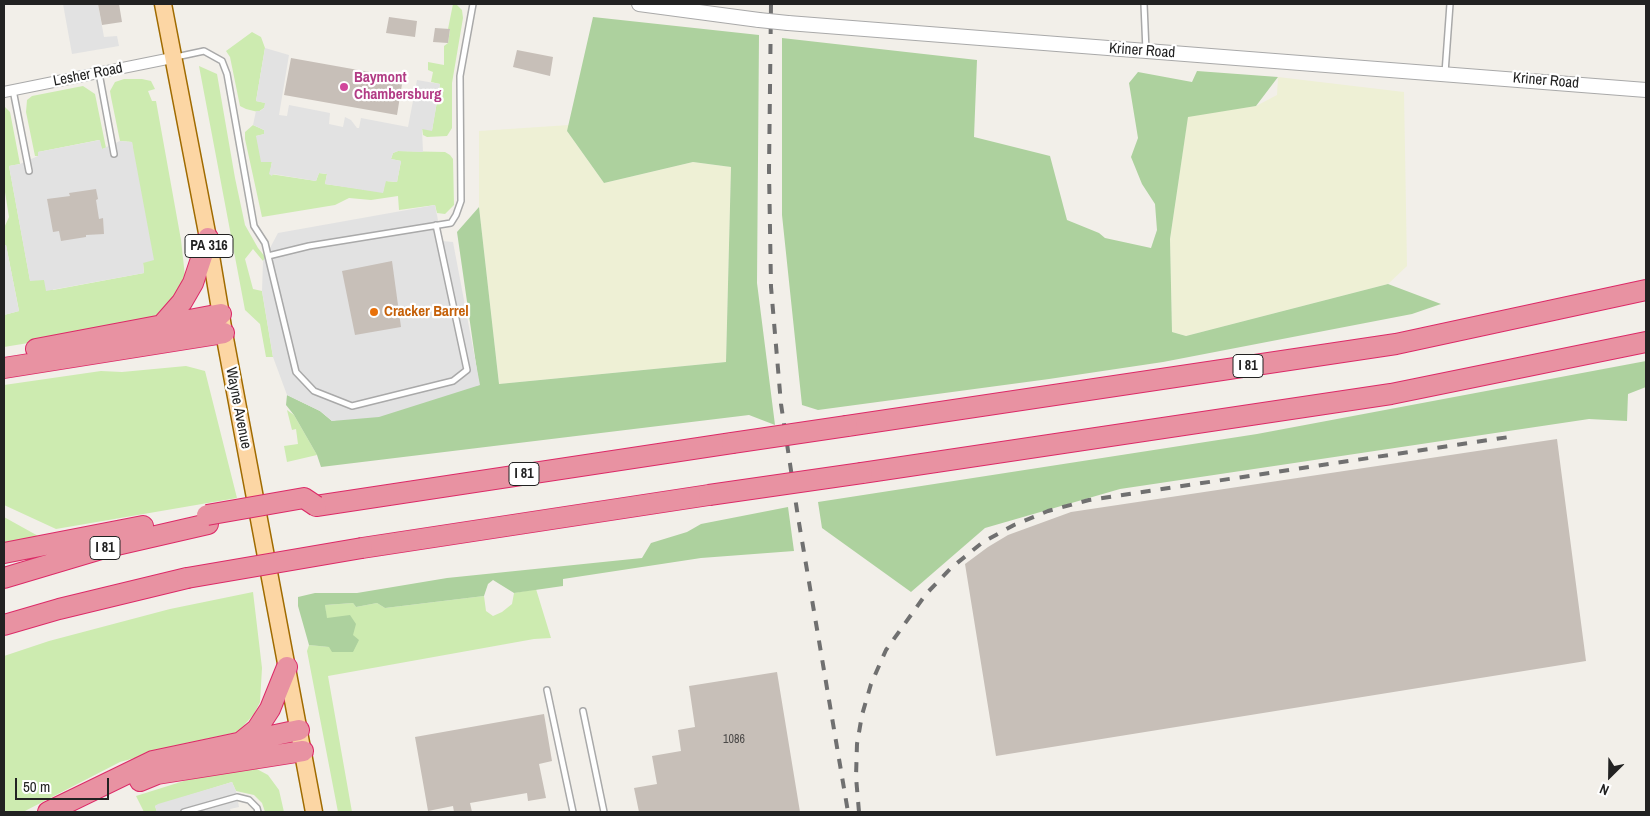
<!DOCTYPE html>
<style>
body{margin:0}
#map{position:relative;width:1650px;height:816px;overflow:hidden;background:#f2efe9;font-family:"Archivo Narrow",sans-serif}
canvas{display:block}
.frame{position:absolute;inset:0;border:5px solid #222;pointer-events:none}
.north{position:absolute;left:1585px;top:751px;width:50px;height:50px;-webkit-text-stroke:4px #fff;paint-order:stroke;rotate:203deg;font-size:14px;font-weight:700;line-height:20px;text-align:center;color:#222}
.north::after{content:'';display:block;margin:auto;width:18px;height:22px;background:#222;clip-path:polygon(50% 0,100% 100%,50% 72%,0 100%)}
.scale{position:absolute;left:15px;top:778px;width:94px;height:22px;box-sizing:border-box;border:2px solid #222;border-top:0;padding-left:6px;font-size:15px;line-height:18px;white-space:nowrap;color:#222;-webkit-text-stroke:4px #fff;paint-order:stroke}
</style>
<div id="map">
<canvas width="1650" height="816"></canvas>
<div class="frame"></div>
<div class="north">N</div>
<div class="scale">50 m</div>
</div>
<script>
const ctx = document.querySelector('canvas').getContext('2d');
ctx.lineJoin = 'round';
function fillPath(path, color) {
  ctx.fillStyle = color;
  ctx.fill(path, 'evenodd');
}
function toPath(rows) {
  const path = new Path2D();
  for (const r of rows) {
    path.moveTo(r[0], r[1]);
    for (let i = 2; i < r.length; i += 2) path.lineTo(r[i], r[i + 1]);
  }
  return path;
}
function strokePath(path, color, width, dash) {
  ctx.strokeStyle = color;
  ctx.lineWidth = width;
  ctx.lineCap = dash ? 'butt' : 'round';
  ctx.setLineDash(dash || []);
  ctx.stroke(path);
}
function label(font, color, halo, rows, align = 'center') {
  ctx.font = font + ' "Archivo Narrow",sans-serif';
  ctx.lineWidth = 4.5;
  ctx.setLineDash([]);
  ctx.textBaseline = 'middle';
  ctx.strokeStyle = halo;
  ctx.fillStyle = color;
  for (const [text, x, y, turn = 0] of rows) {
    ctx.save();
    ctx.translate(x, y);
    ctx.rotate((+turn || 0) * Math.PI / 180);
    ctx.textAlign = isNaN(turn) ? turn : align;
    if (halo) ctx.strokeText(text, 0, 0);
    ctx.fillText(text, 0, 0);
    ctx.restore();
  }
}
fillPath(toPath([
 [1278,77,1404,92,1407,266,1388,284,1186,336,1172,332,1170,239,1188,116,1256,106,1277,95],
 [569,125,567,131,604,183,693,162,731,167,726,362,499,384,479,207,479,131]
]), '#eef0d5');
fillPath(toPath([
 [453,4,456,4,462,10,463,18,452,83,452,128,447,136,427,137,423,135,422,128,432,130,440,84,431,82,433,72,428,70,428,62,444,65,444,46,448,43,450,30,448,29],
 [252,32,261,37,265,48,256,101,266,103,264,108,258,112,246,109,240,106,230,57,226,51],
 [199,66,217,74,235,178,245,225,258,248,266,258,263,261,253,249,245,259,253,289,262,291,273,357,266,357,260,324,245,310],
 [124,79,142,79,151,81,155,89,148,91,152,101,156,101,181,240,185,276,183,291,156,322,4,347,4,315,19,311,6,245,4,245,4,228,9,217,4,186,4,106,10,112,20,164,9,166,30,280,44,280,53,290,144,273,132,142,120,141,111,97,110,91,115,82],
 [83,86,95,94,106,148,102,149,99,140,38,152,39,156,35,156,26,112,27,100,32,96],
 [253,125,264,130,265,134,256,136,272,161,270,174,316,181,319,173,327,174,325,184,383,192,385,181,397,182,401,161,391,159,393,153,398,151,445,152,450,155,453,159,454,205,445,214,437,213,435,205,399,210,398,196,371,200,349,198,335,205,262,217,245,139,245,132],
 [186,366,205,371,237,498,56,529,4,505,4,385,101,371,122,372],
 [287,410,294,415,317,455,287,462,284,446,298,444,296,429,292,430],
 [4,517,40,537,4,544],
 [536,589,551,638,534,639,328,676,352,812,338,812,307,651,309,645,329,647,325,605,353,603,356,607,377,603,385,608,484,596,486,611,493,616,502,612,512,604,514,593],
 [253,592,262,668,260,702,254,714,238,732,201,740,120,762,23,812,4,812,4,656,49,641,170,609],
 [253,767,268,775,279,790,284,812,265,812,262,803,254,795,236,791,232,782,155,806,157,812,144,812,136,796,187,780]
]), '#cdebb0');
fillPath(toPath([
 [593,17,759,35,757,283,775,425,749,415,321,467,317,455,294,415,286,405,287,395,320,411,332,421,479,385,457,232,479,207,499,384,726,362,731,167,693,162,604,183,567,131],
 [782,38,977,60,974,137,1050,156,1067,220,1099,233,1105,238,1151,248,1157,230,1155,204,1142,184,1131,157,1138,138,1129,83,1138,72,1192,82,1197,71,1278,77,1256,106,1188,117,1170,239,1172,332,1186,336,1388,284,1441,304,1412,314,1163,362,1049,379,818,410,802,405,782,215],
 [1646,361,1646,387,1628,394,1627,421,1589,419,1120,489,985,528,911,592,822,528,818,502,1257,434],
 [788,507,794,551,701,558,563,579,563,586,514,593,493,580,488,584,484,596,385,608,377,603,356,607,353,603,325,605,327,618,350,615,356,624,353,635,359,640,353,652,332,652,329,647,309,645,298,606,298,597,315,593,357,593,447,578,642,558,651,543,687,532,701,524]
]), '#add19e');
fillPath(toPath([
 [63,4,98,4,104,37,117,36,119,46,72,54],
 [265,48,289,55,279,115,287,116,289,105,330,113,329,124,343,127,345,117,351,120,357,128,359,128,361,118,408,127,417,80,440,84,432,131,422,129,423,152,398,151,393,153,391,159,401,161,397,182,386,181,383,193,325,184,327,174,319,173,316,181,273,174,272,176,269,174,272,162,261,162,256,136,264,134,264,130,253,125,256,111,260,111,264,108,265,103,256,101],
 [100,140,102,149,120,141,132,142,154,260,143,263,144,273,46,291,44,280,30,281,9,166,20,164,38,156,38,152],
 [435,205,442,241,453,242,480,385,379,417,332,421,320,411,287,395,273,357,262,291,263,261,278,233],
 [4,245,6,245,19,311,4,315],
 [232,782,236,791,239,807,230,809,231,812,157,812,155,806,158,804]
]), '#e2e2e2');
fillPath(toPath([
 [98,4,119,4,122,22,102,25],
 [389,17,417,21,415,37,386,33],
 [435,28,450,29,448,43,433,42],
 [517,50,553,57,550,76,513,67],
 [291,58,403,78,397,115,284,95],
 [96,189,98,199,96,200,99,219,103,218,104,234,86,235,86,237,61,241,59,231,53,232,47,199,70,196,69,193],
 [392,261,401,327,355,335,342,271],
 [1557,439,1586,661,996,756,965,564,988,547,1008,535,1071,512],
 [777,672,800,812,639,812,634,788,657,784,652,756,681,751,678,730,695,727,689,686],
 [544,714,552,761,539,764,546,798,528,801,527,793,470,803,472,812,454,812,453,806,428,811,415,737]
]), '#c7bfb8');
const service = toPath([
 [1144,4,1146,51],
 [176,57,204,51,222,61,227,74,254,226,265,243,268,256,296,372,314,391,352,406,453,381,467,370,436,225],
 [99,73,114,154],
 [1445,73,1450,4],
 [13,90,29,171],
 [268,256,309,246,451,223,456,215,461,201,460,76,473,4],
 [547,690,573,812],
 [583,711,604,812],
 [184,812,237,797,249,800,257,808,258,812]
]);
const minor = toPath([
 [4,92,172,58]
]);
const tertiary = toPath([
 [639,4,759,20],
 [788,23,1646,90]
]);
const primary = toPath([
 [163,4,208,238,224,333,314,812]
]);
const motorway = toPath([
 [161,326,182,302,193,283,208,238],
 [36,349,221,314],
 [4,368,224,333],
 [847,426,1396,344,1646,290],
 [862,473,1391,394,1646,342],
 [316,506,732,443],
 [362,548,709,495],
 [4,553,143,526],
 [4,578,108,547,208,524],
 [4,625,59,609,187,578],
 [241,742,257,729,270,709,287,667],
 [140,781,157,774,303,751],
 [48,812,153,761,299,730]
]);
strokePath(service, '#a9a9a9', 8);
strokePath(minor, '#a9a9a9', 12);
strokePath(tertiary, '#a9a9a9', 16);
strokePath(primary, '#a06b00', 19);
strokePath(motorway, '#dc2a67', 22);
strokePath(service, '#fff', 5);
strokePath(minor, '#fff', 10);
strokePath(tertiary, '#fff', 14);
strokePath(primary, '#fcd6a4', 16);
strokePath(motorway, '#e892a2', 20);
strokePath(toPath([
 [771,4,769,170,771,287,781,404,798,517,848,812],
 [859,812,856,777,857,744,862,715,871,684,886,650,926,594,951,568,983,542,1014,525,1048,511,1089,500,1509,437]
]), '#707070', 4, [10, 10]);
const tertiaryBridge = toPath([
 [759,20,788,23]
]);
const motorwayBridge = toPath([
 [732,443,847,426],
 [709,495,862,473],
 [207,515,304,498,316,506],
 [187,578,362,548]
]);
strokePath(tertiaryBridge, '#a9a9a9', 16, []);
strokePath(motorwayBridge, '#dc2a67', 22, []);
strokePath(tertiaryBridge, '#fff', 14);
strokePath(motorwayBridge, '#e892a2', 20);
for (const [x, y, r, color] of [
 [344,87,5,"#d1479c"],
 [374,312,5,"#e8710a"]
]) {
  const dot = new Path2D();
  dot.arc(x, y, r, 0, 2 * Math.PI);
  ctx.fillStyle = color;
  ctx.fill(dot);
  strokePath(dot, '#fff', 2);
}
label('12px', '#4b4948', null, [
 ["1086",734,740]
]);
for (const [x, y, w] of [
 [209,246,48],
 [1248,366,30],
 [524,474,30],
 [105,548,30]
]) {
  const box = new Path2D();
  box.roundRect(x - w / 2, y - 11.5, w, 23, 4);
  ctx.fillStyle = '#fff';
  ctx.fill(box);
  strokePath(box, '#222', 1);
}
label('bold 14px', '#222', null, [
 ["PA 316",209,246],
 ["I 81",1248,366],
 ["I 81",524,474],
 ["I 81",105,548]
]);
label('15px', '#222', '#fff', [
 ["Kriner Road",1142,51,4],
 ["Lesher Road",88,75,-11],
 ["Kriner Road",1546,81,5],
 ["Wayne Avenue",238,408,79]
]);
label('bold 15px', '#b23c85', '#fff', [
 ["Baymont",354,78],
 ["Chambersburg",354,95]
], 'left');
label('bold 15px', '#c56008', '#fff', [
 ["Cracker Barrel",384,312]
], 'left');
</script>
